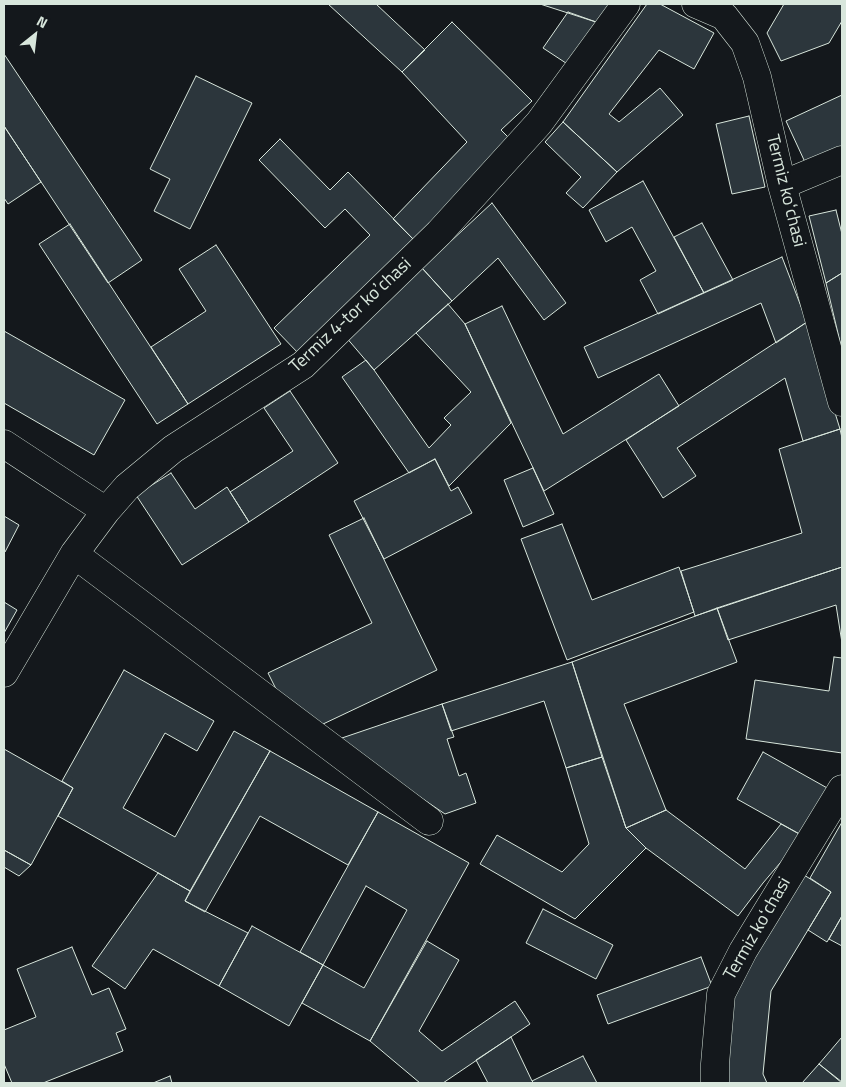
<!DOCTYPE html>
<meta charset="utf-8">
<style>
body{margin:0}
#map{position:relative;width:846px;height:1087px;overflow:hidden;background:#14181c;font-family:"Titillium Web",sans-serif}
canvas{display:block}
.frame{position:absolute;inset:0;border:5px solid #d8e6dc;pointer-events:none}
.north{position:absolute;left:10px;top:10px;width:50px;height:50px;-webkit-text-stroke:4px #14181c;paint-order:stroke;rotate:29deg;font-size:14px;font-weight:700;line-height:20px;text-align:center;color:#d8e6dc}
.north::after{content:'';display:block;margin:auto;width:18px;height:22px;background:#d8e6dc;clip-path:polygon(50% 0,100% 100%,50% 72%,0 100%)}
</style>
<div id="map">
<canvas width="846" height="1087"></canvas>
<div class="frame"></div>
<div class="north">N</div>
</div>
<script>
const ctx = document.querySelector('canvas').getContext('2d');
ctx.lineJoin = 'round';
function fillPath(path, color) {
  ctx.fillStyle = color;
  ctx.fill(path, 'evenodd');
}
function toPath(rows) {
  const path = new Path2D();
  for (const r of rows) {
    path.moveTo(r[0], r[1]);
    for (let i = 2; i < r.length; i += 2) path.lineTo(r[i], r[i + 1]);
  }
  return path;
}
function strokePath(path, color, width, dash) {
  ctx.strokeStyle = color;
  ctx.lineWidth = width;
  ctx.lineCap = dash ? 'butt' : 'round';
  ctx.setLineDash(dash || []);
  ctx.stroke(path);
}
function label(font, color, halo, rows, align = 'center') {
  ctx.font = font + ' "Titillium Web",sans-serif';
  ctx.lineWidth = 4;
  ctx.setLineDash([]);
  ctx.textBaseline = 'middle';
  ctx.strokeStyle = halo;
  ctx.fillStyle = color;
  for (const [text, x, y, turn = 0] of rows) {
    ctx.save();
    ctx.translate(x, y);
    ctx.rotate((+turn || 0) * Math.PI / 180);
    ctx.textAlign = isNaN(turn) ? turn : align;
    if (halo) ctx.strokeText(text, 0, 0);
    ctx.fillText(text, 0, 0);
    ctx.restore();
  }
}
const building = toPath([
 [328,4,376,4,425,50,402,72,328,4],
 [540,4,611,4,599,23,540,4],
 [647,4,660,4,714,33,694,69,659,50,609,114,619,122,660,88,683,115,617,172,563,122,647,4],
 [784,4,842,4,842,21,829,43,781,61,767,33,784,4],
 [568,12,599,23,575,69,543,48,568,12],
 [452,22,532,101,501,130,513,142,416,242,393,219,467,142,402,72,452,22],
 [4,54,142,260,108,283,4,126,4,54],
 [196,76,252,103,190,229,154,211,170,179,150,169,196,76],
 [842,95,842,159,810,173,786,121,842,95],
 [749,116,765,187,732,194,716,124,749,116],
 [563,122,617,172,583,208,566,193,581,177,545,142,563,122],
 [4,126,41,182,8,204,4,198,4,126],
 [280,139,330,190,348,172,416,242,300,355,274,328,370,235,345,209,325,228,259,160,280,139],
 [643,181,704,293,658,314,640,280,656,271,632,227,606,242,589,210,643,181],
 [492,203,566,303,544,320,498,258,452,301,422,268,492,203],
 [836,210,842,234,842,273,826,283,809,216,836,210],
 [702,223,733,280,704,293,674,237,702,223],
 [70,224,188,404,157,424,39,244,70,224],
 [216,245,281,344,188,404,151,347,206,311,179,269,216,245],
 [782,257,807,322,776,343,761,303,598,378,584,347,782,257],
 [422,268,452,301,374,370,345,336,422,268],
 [842,273,842,350,826,283,842,273],
 [448,304,465,324,511,423,449,486,435,459,409,473,342,377,366,360,374,370,429,448,451,425,444,418,471,392,416,333,448,304],
 [502,306,563,434,659,374,679,406,544,491,465,324,502,306],
 [807,322,840,429,803,441,785,378,677,448,696,476,663,498,626,440,807,322],
 [4,331,125,400,94,455,4,403,4,331],
 [290,391,338,463,249,522,230,492,293,451,264,408,290,391],
 [840,429,842,438,842,567,695,616,681,571,802,533,779,449,840,429],
 [435,459,451,491,458,487,472,513,384,559,354,501,435,459],
 [533,468,554,514,523,527,504,480,533,468],
 [171,473,195,509,227,487,249,522,182,565,136,495,171,473],
 [4,516,19,525,5,552,4,551,4,516],
 [364,518,437,670,321,725,282,701,268,673,372,623,329,535,364,518],
 [562,524,592,600,679,567,694,612,567,660,521,539,562,524],
 [842,567,842,643,836,605,728,640,717,608,842,567],
 [4,602,17,610,4,633,4,602],
 [717,608,737,662,624,704,666,810,626,828,572,662,717,608],
 [834,657,842,658,842,753,746,739,755,680,829,691,834,657],
 [572,662,602,757,566,768,544,701,451,731,442,704,572,662],
 [124,670,214,721,197,751,165,733,123,808,175,837,234,731,270,751,190,891,58,816,73,788,62,781,124,670],
 [442,704,454,737,447,739,459,776,466,773,476,803,445,814,336,740,442,704],
 [4,749,73,788,31,865,4,850,4,749],
 [270,751,378,812,348,865,260,816,205,912,185,901,270,751],
 [763,752,829,789,803,836,737,799,763,752],
 [602,757,626,828,646,848,575,919,480,864,497,835,562,872,589,844,566,768,602,757],
 [666,810,745,869,781,824,803,836,763,883,738,916,646,848,626,828,666,810],
 [378,812,469,863,370,1041,302,1003,323,965,300,952,378,812],
 [366,886,407,910,364,988,323,965,366,886],
 [842,822,842,916,827,942,808,930,831,892,810,878,842,822],
 [4,850,31,865,19,876,4,867,4,850],
 [158,873,190,891,185,901,248,933,219,986,153,949,125,989,92,966,158,873],
 [804,875,831,892,771,991,763,1074,767,1083,725,1083,735,988,804,875],
 [543,909,613,945,596,979,526,943,543,909],
 [842,916,842,946,829,939,842,916],
 [252,926,323,965,289,1026,219,986,252,926],
 [427,941,459,960,419,1031,442,1051,515,1001,530,1024,443,1083,420,1083,370,1041,427,941],
 [72,947,92,995,109,988,126,1029,116,1033,123,1051,43,1083,12,1083,4,1064,4,1030,36,1017,17,969,72,947],
 [701,957,712,986,608,1024,597,995,701,957],
 [511,1037,532,1081,534,1083,488,1083,476,1060,511,1037],
 [842,1037,842,1082,819,1064,842,1037],
 [583,1056,597,1083,534,1083,532,1081,583,1056],
 [819,1064,842,1083,802,1083,819,1064],
 [170,1076,172,1083,153,1083,170,1076]
]);
fillPath(building, '#2c363c');
strokePath(building, '#d8e6dc', 1);
const street = toPath([
 [696,4,724,16,745,43,757,77,782,185,842,402],
 [782,185,842,160],
 [4,444,106,511],
 [74,554,429,821],
 [4,673,74,554,106,511,127,487,173,449,303,365,439,233,539,123,626,4],
 [715,1083,715,1064,721,994,743,951,842,789]
]);
strokePath(street, '#d8e6dc', 29);
strokePath(street, '#14181c', 28);
label('18px', '#d8e6dc', '#14181c', [
 ["Termiz koʻchasi",785,191,76],
 ["Termiz 4-tor koʼchasi",351,316,-43],
 ["Termiz koʻchasi",758,929,-60]
]);
</script>
